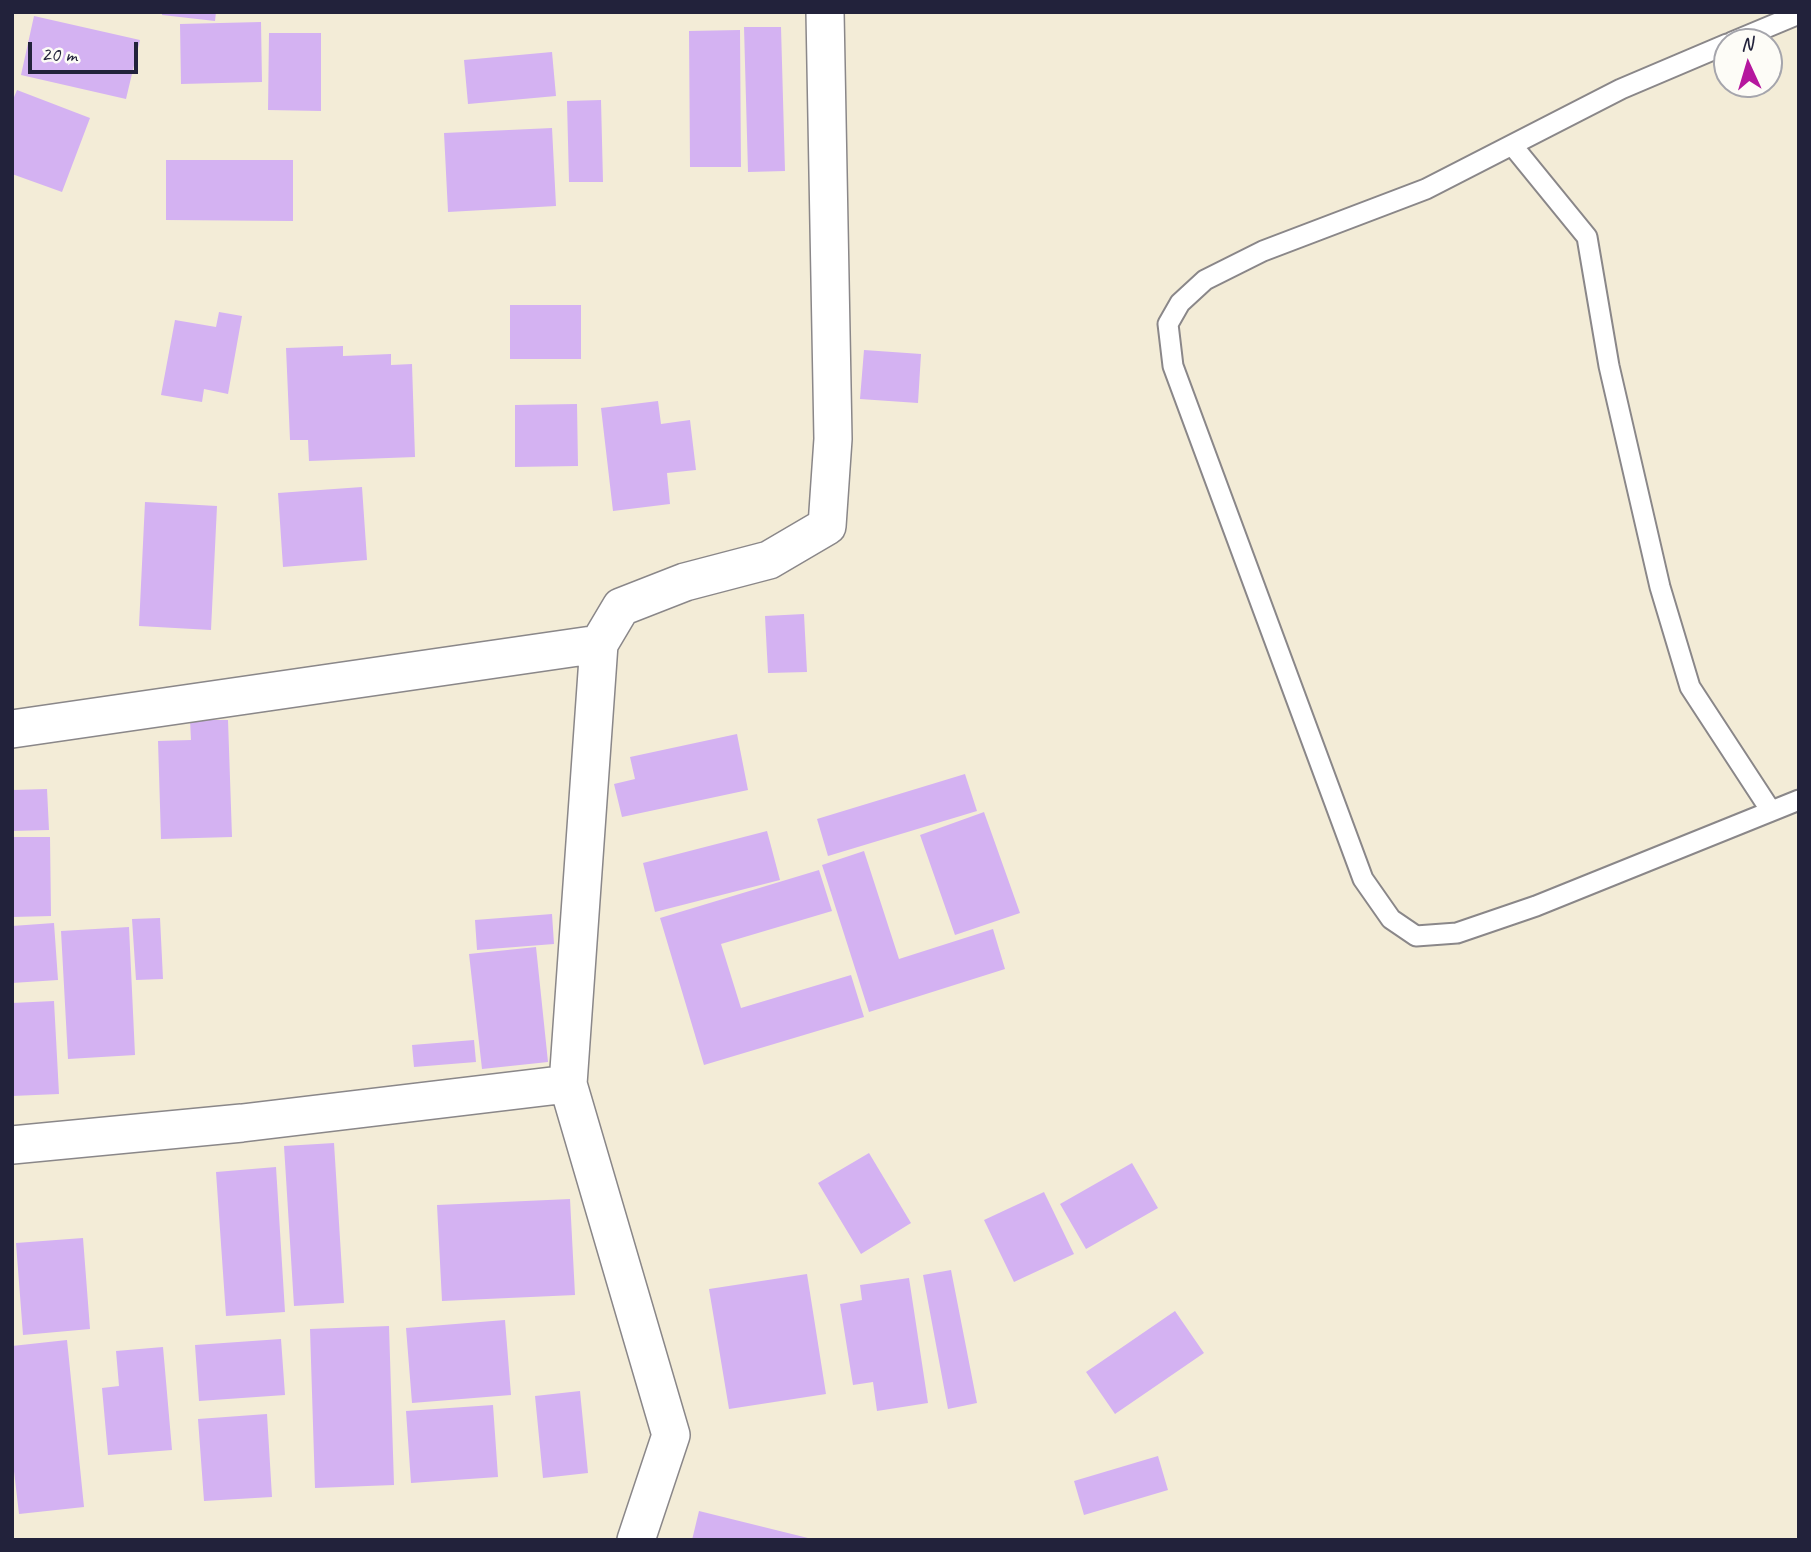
<!DOCTYPE html>
<style>
body{margin:0}
#map{position:relative;width:1811px;height:1552px;overflow:hidden;background:#f3ecd7;font-family:Caveat,sans-serif}
canvas{display:block}
.frame{position:absolute;inset:0;border:14px solid #22223b;pointer-events:none}
.north{position:absolute;left:1713px;top:28px;width:70px;height:70px;box-sizing:border-box;background:#fdfcf7;border:2px solid #a5a5ac;border-radius:50%;rotate:356deg;font-size:19px;font-weight:700;line-height:28px;text-align:center;color:#22223b}
.north::after{content:'';display:block;margin:auto;width:24px;height:32px;background:#b5179e;clip-path:polygon(50% 0,100% 100%,50% 72%,0 100%)}
.scale{position:absolute;left:28px;top:42px;width:110px;height:32px;box-sizing:border-box;border:4px solid #22223b;border-top:0;padding-left:9px;font-size:21px;line-height:24px;white-space:nowrap;color:#22223b;-webkit-text-stroke:5px #fdfcf7;paint-order:stroke}
</style>
<div id="map">
<canvas width="1811" height="1552"></canvas>
<div class="frame"></div>
<div class="north">N</div>
<div class="scale">20 m</div>
</div>
<script>
const ctx = document.querySelector('canvas').getContext('2d');
ctx.lineJoin = 'round';
function fillPath(path, color) {
  ctx.fillStyle = color;
  ctx.fill(path, 'evenodd');
}
function toPath(rows) {
  const path = new Path2D();
  for (const r of rows) {
    path.moveTo(r[0], r[1]);
    for (let i = 2; i < r.length; i += 2) path.lineTo(r[i], r[i + 1]);
  }
  return path;
}
function strokePath(path, color, width, dash) {
  ctx.strokeStyle = color;
  ctx.lineWidth = width;
  ctx.lineCap = dash ? 'butt' : 'round';
  ctx.setLineDash(dash || []);
  ctx.stroke(path);
}
fillPath(toPath([
 [162,12,216,12,215,21,162,15],
 [34,16,140,40,126,99,21,75],
 [261,22,262,82,181,84,180,24],
 [744,27,781,27,785,171,748,172],
 [740,30,741,167,690,167,689,31],
 [269,33,321,33,321,111,268,110],
 [552,52,556,96,468,104,464,60],
 [17,90,90,118,62,192,12,174,12,102],
 [601,100,603,182,569,182,567,101],
 [552,128,556,206,448,212,444,133],
 [166,160,293,160,293,221,166,220],
 [510,305,581,305,581,359,510,359],
 [219,312,242,316,228,394,204,389,202,402,161,395,175,320,216,327],
 [343,346,343,356,391,354,391,365,412,364,415,457,309,461,308,440,290,440,286,348],
 [864,350,921,354,918,403,860,399],
 [658,401,661,424,690,420,696,470,667,473,670,504,613,511,601,408],
 [577,404,578,466,515,467,515,405],
 [362,487,367,560,283,567,278,493],
 [145,502,217,506,211,630,139,626],
 [804,614,807,672,768,673,765,616],
 [190,720,228,720,232,837,161,839,158,741,191,740],
 [737,734,748,790,622,817,614,784,635,779,630,757],
 [965,774,977,811,828,856,817,819],
 [47,789,49,830,12,831,12,790],
 [984,812,1020,913,955,935,920,835],
 [767,831,780,880,655,912,643,863],
 [12,837,50,837,51,916,12,917],
 [864,851,899,959,993,929,1005,969,869,1012,822,865],
 [819,870,832,911,721,944,741,1008,851,975,864,1017,704,1065,660,918],
 [552,914,554,944,477,950,475,920],
 [160,918,163,979,136,980,132,919],
 [54,923,58,980,12,983,12,926],
 [129,927,135,1055,68,1059,61,931],
 [536,947,548,1062,482,1069,469,954],
 [54,1001,59,1094,12,1096,12,1003],
 [474,1040,476,1062,414,1067,412,1045],
 [334,1143,344,1303,294,1306,284,1146],
 [869,1153,911,1223,861,1254,818,1183],
 [1132,1163,1158,1208,1086,1249,1060,1204],
 [276,1167,285,1312,226,1316,216,1172],
 [1044,1192,1074,1254,1014,1282,984,1220],
 [570,1199,575,1295,442,1301,437,1205],
 [83,1238,90,1329,23,1335,16,1243],
 [951,1270,977,1403,948,1409,923,1275],
 [807,1274,826,1394,729,1409,709,1289],
 [909,1278,928,1403,877,1411,873,1382,853,1385,840,1304,862,1300,860,1285],
 [1175,1311,1204,1353,1115,1414,1086,1372],
 [505,1320,511,1395,412,1403,406,1328],
 [389,1326,394,1485,315,1488,310,1329],
 [281,1339,285,1395,199,1401,195,1345],
 [67,1340,84,1507,19,1514,12,1454,12,1346],
 [163,1347,172,1450,108,1455,102,1388,119,1386,116,1351],
 [580,1391,588,1473,543,1478,535,1396],
 [493,1405,498,1477,411,1483,406,1411],
 [267,1414,272,1497,204,1501,198,1419],
 [1158,1456,1168,1490,1084,1515,1074,1481],
 [699,1511,812,1539,812,1540,692,1540]
]), '#d4b2f2');
const lane = toPath([
 [1732,42,1799,14],
 [1727,44,1621,89,1426,189,1263,251,1205,280,1180,303,1168,324,1173,366,1363,879,1391,919,1416,936,1457,933,1536,906,1799,800],
 [1512,145,1587,237,1609,366,1660,587,1690,687,1771,811]
]);
const street = toPath([
 [12,729,599,644],
 [12,1145,242,1123,568,1084],
 [636,1540,671,1435,568,1084,599,644,621,607,685,582,769,560,827,526,833,439,825,12]
]);
strokePath(lane, '#8a8789', 23);
strokePath(street, '#8a8789', 40);
strokePath(lane, '#fff', 19);
strokePath(street, '#fff', 37);
</script>
